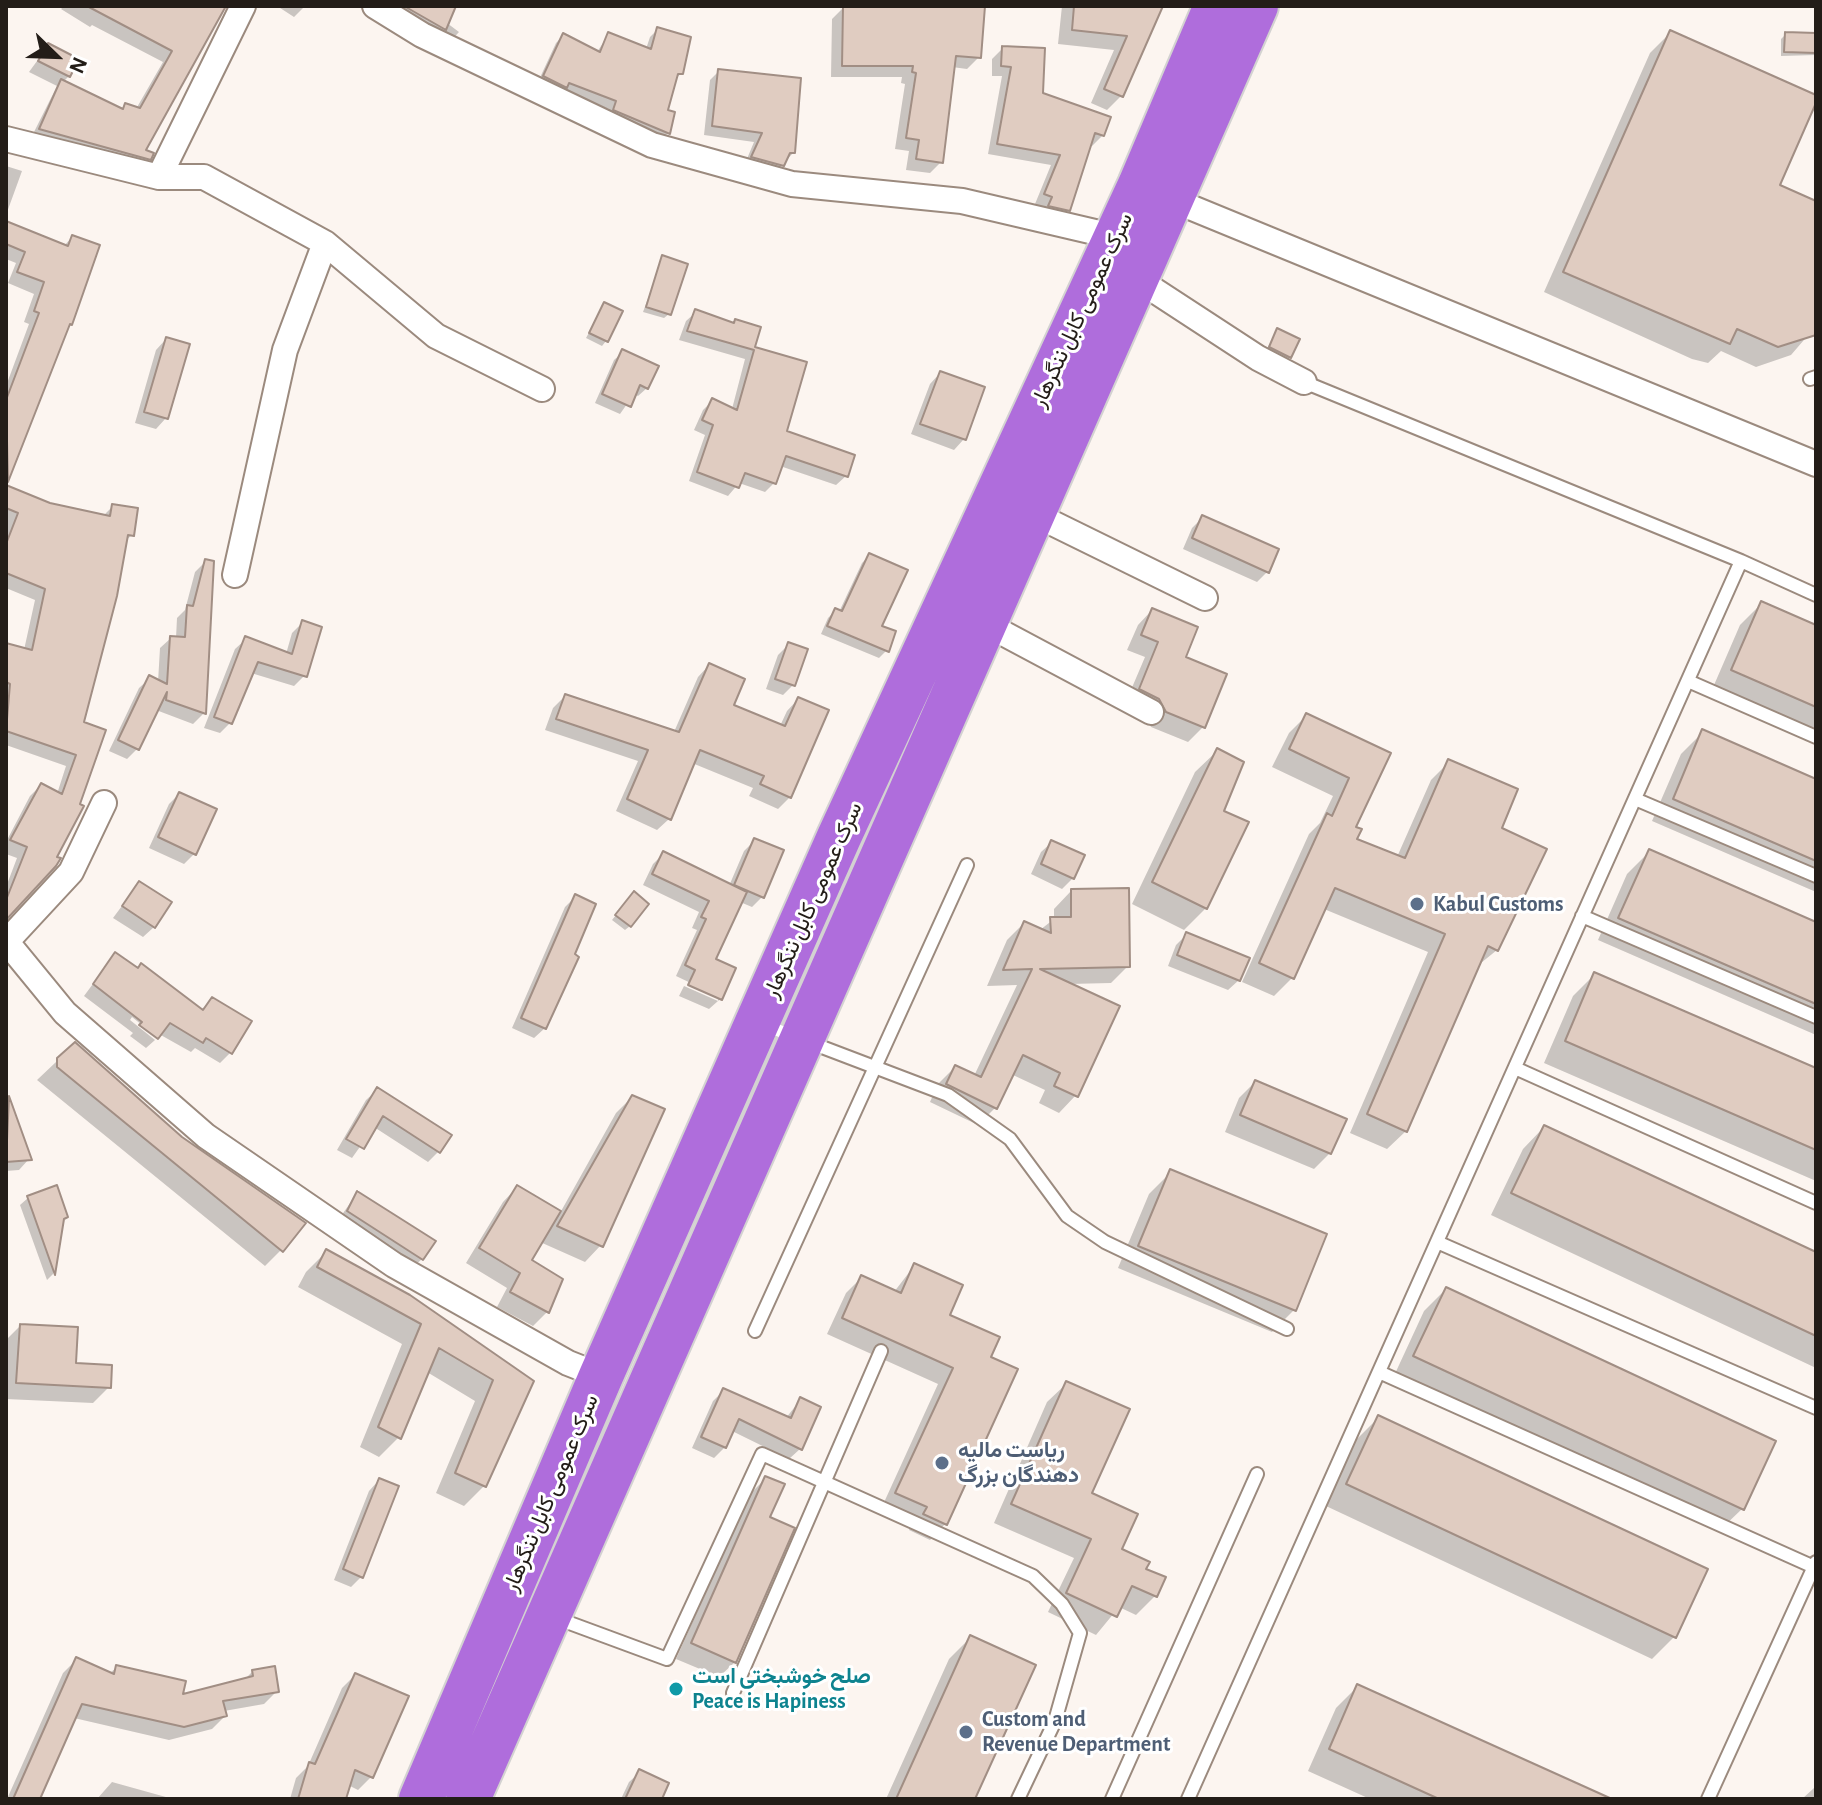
<!DOCTYPE html>
<meta charset="utf-8">
<style>
body{margin:0}
#map{position:relative;width:1822px;height:1805px;overflow:hidden;background:#fcf5f0;font-family:"Alegreya Sans",sans-serif}
canvas{display:block}
.frame{position:absolute;inset:0;border:8px solid #231d18;pointer-events:none}
.north{position:absolute;left:16px;top:16px;width:80px;height:80px;-webkit-text-stroke:6px #fff;paint-order:stroke;rotate:113deg;font-size:22px;font-weight:700;line-height:32px;text-align:center;color:#231d18}
.north::after{content:'';display:block;margin:auto;width:28px;height:36px;background:#231d18;clip-path:polygon(50% 0,100% 100%,50% 72%,0 100%)}
</style>
<div id="map">
<canvas width="1822" height="1805"></canvas>
<div class="frame"></div>
<div class="north">N</div>
</div>
<script>
const ctx = document.querySelector('canvas').getContext('2d');
ctx.lineJoin = 'round';
function fillPath(path, color) {
  ctx.fillStyle = color;
  ctx.fill(path, 'evenodd');
}
function toPath(rows) {
  const path = new Path2D();
  for (const r of rows) {
    path.moveTo(r[0], r[1]);
    for (let i = 2; i < r.length; i += 2) path.lineTo(r[i], r[i + 1]);
  }
  return path;
}
function strokePath(path, color, width, dash) {
  ctx.strokeStyle = color;
  ctx.lineWidth = width;
  ctx.lineCap = dash ? 'butt' : 'round';
  ctx.setLineDash(dash || []);
  ctx.stroke(path);
}
function label(font, color, halo, rows, align = 'center') {
  ctx.font = font + ' "Alegreya Sans",Vazirmatn,sans-serif';
  ctx.lineWidth = 6;
  ctx.setLineDash([]);
  ctx.textBaseline = 'middle';
  ctx.strokeStyle = halo;
  ctx.fillStyle = color;
  for (const [text, x, y, turn = 0] of rows) {
    ctx.save();
    ctx.translate(x, y);
    ctx.rotate((+turn || 0) * Math.PI / 180);
    ctx.textAlign = isNaN(turn) ? turn : align;
    if (halo) ctx.strokeText(text, 0, 0);
    ctx.fillText(text, 0, 0);
    ctx.restore();
  }
}
fillPath(toPath([
 [64,6,223,6,143,151,149,158,138,169,30,140,57,86,29,72,48,46,69,76,63,82,121,110,126,105,136,109,163,62,92,25,90,27,61,9],
 [277,6,305,6,294,17],
 [384,6,454,6,447,23,459,32,449,43],
 [854,6,983,6,979,57,967,69,952,67,941,162,930,173,906,170,909,151,895,149,905,84,901,83,902,77,831,77,832,19,844,7],
 [1062,6,1163,6,1121,96,1107,110,1091,103,1114,50,1058,44],
 [657,30,681,73,675,80,666,112,672,113,668,133,660,141,606,117,609,109,537,84,556,43,564,35,597,52,609,34,646,49,650,37],
 [1670,33,1816,97,1778,186,1816,203,1816,326,1791,355,1756,367,1721,351,1708,363,1692,359,1544,292,1650,53],
 [1786,34,1816,35,1816,55,1781,56,1781,39],
 [1003,48,1041,94,1103,135,1092,146,1089,145,1068,210,1057,220,1035,204,1051,165,988,154,1002,76,992,76,992,59],
 [719,71,793,153,774,174,744,166,754,142,704,135,710,80],
 [6,166,22,171,6,215],
 [6,223,64,246,72,237,71,324,65,329,6,481,6,386,29,324,24,322,34,294,8,283,16,263,6,259],
 [663,257,669,314,664,318,643,312],
 [604,305,606,341,602,346,586,338],
 [696,312,753,348,804,363,784,433,846,476,836,485,780,466,774,483,765,492,739,483,728,496,689,481,705,435,694,430,703,410,712,401,732,409,745,359,679,340,686,321],
 [1277,331,1290,357,1285,362,1265,352],
 [166,339,166,418,156,429,135,423,156,350],
 [623,352,647,388,638,396,634,394,620,414,595,403,614,360],
 [940,373,964,439,954,450,911,434,930,384],
 [6,487,49,505,102,517,113,506,132,535,124,542,82,724,103,731,6,917,6,887,17,858,6,854,6,842,30,796,41,785,57,794,66,766,6,745,6,645,24,650,35,600,6,588],
 [1203,517,1267,572,1257,582,1183,549,1192,528],
 [870,555,879,627,887,650,879,658,821,634,828,618,836,610,839,612,862,563],
 [206,561,212,562,204,713,193,724,156,710,137,749,127,759,109,751,139,688,150,678,158,682,160,648,171,638,176,638,177,618,185,610,195,572],
 [1761,604,1816,627,1816,738,1711,692,1740,625],
 [1152,610,1183,658,1203,727,1188,742,1151,727,1144,714,1125,704,1145,657,1127,650,1138,625],
 [303,622,305,675,294,686,251,673,230,723,220,733,204,728,235,649,246,639,286,654,292,633],
 [789,644,793,685,783,695,766,689,778,655],
 [709,665,731,707,780,726,787,711,798,699,790,797,778,809,749,796,753,788,692,763,669,819,657,830,616,811,638,761,545,730,553,708,565,696,674,732,698,677],
 [1307,715,1389,754,1354,828,1355,840,1397,857,1431,780,1449,762,1499,829,1497,950,1476,967,1406,1131,1387,1149,1350,1133,1428,952,1324,909,1292,978,1274,996,1242,982,1309,834,1320,823,1333,796,1272,767,1289,733],
 [1703,732,1816,781,1816,892,1652,821,1681,754],
 [1217,751,1221,812,1206,908,1184,930,1132,904,1195,772],
 [179,794,194,854,184,864,149,848,169,804],
 [755,840,762,897,752,907,740,902,713,960,720,999,718,1001,718,996,676,976,697,930,692,928,699,912,643,885,653,864,663,854,729,886,744,851],
 [1052,842,1073,878,1062,889,1031,874,1041,852],
 [1649,852,1816,924,1816,1035,1598,940,1627,874],
 [139,883,154,927,143,937,113,918],
 [1071,891,1128,966,1111,983,1069,984,1076,1095,1059,1113,1039,1103,1045,1090,1013,1075,995,1108,978,1125,930,1102,938,1084,955,1067,974,1076,1017,985,987,986,1007,940,1024,923,1040,930,1054,919,1054,909],
 [575,897,545,1028,534,1038,512,1028,565,907],
 [629,899,630,926,625,930,612,920],
 [1187,934,1239,980,1228,990,1168,966,1176,945],
 [115,954,200,1011,212,999,230,1053,220,1063,195,1048,191,1052,159,1034,157,1037,132,1017,130,1020,155,1040,146,1048,130,1036,133,1033,84,996],
 [1595,974,1816,1070,1816,1181,1544,1063,1573,996],
 [684,986,718,1001,709,1009,679,996],
 [75,1044,281,1250,265,1266,37,1080],
 [1255,1082,1330,1153,1314,1169,1225,1132,1239,1098],
 [377,1090,438,1152,428,1162,374,1127,352,1158,337,1150,366,1100],
 [632,1097,601,1245,585,1262,540,1242,529,1261,547,1312,533,1326,497,1307,507,1288,466,1263,503,1202,517,1187,560,1213,616,1113],
 [1544,1127,1816,1254,1816,1368,1491,1215,1523,1149],
 [21,1135,29,1159,19,1170,6,1171,6,1136],
 [1171,1172,1294,1310,1272,1332,1118,1268,1149,1194],
 [357,1193,422,1259,411,1269,337,1222],
 [28,1198,61,1221,53,1274,47,1280,20,1205],
 [326,1252,531,1382,484,1486,464,1506,436,1493,475,1401,427,1372,399,1437,379,1457,360,1447,402,1344,298,1287,306,1272],
 [914,1266,947,1316,988,1358,945,1524,930,1540,909,1530,912,1523,881,1509,938,1384,827,1334,846,1293,862,1277,894,1292],
 [1446,1289,1742,1509,1720,1530,1393,1378,1424,1311],
 [20,1326,74,1365,109,1387,93,1403,6,1399,6,1340],
 [1066,1384,1090,1494,1120,1550,1144,1570,1163,1578,1155,1596,1136,1615,1119,1607,1096,1635,1048,1612,1074,1558,994,1523,1047,1402],
 [724,1390,786,1418,801,1399,800,1449,789,1459,732,1431,725,1447,714,1458,692,1448,713,1401],
 [1379,1417,1674,1637,1652,1659,1326,1506,1357,1439],
 [766,1478,768,1518,735,1662,719,1677,676,1659,750,1494],
 [379,1480,362,1576,351,1587,334,1580,369,1491],
 [971,1637,972,1799,886,1799,949,1659],
 [76,1660,109,1674,117,1667,180,1697,243,1681,253,1671,277,1691,264,1704,224,1711,225,1716,212,1729,169,1740,74,1718,38,1799,7,1799,63,1673],
 [355,1675,371,1777,358,1790,348,1785,344,1799,290,1799,296,1778,308,1766,342,1688],
 [1358,1686,1607,1799,1370,1799,1308,1771,1336,1708],
 [640,1772,660,1799,621,1799,629,1782],
 [112,1782,173,1799,97,1799],
 [1814,1788,1816,1799,1802,1799]
]), '#0003');
const building = toPath([
 [87,6,226,6,146,150,154,153,151,160,39,129,61,79,123,109,125,103,140,108,172,51,87,6],
 [404,6,456,6,446,30,404,6],
 [843,6,985,6,981,58,956,56,943,163,916,159,919,140,906,138,916,73,912,72,913,66,842,66,843,6],
 [1074,6,1163,6,1123,97,1104,89,1127,36,1072,30,1074,6],
 [657,27,691,37,683,74,678,74,668,110,675,112,670,134,613,110,616,101,569,83,567,88,543,76,563,33,600,52,608,32,651,49,657,27],
 [1670,30,1816,95,1816,103,1780,185,1816,201,1816,335,1778,347,1737,329,1730,344,1563,272,1670,30],
 [1785,32,1816,33,1816,53,1784,52,1785,32],
 [48,43,79,59,70,77,38,61,48,43],
 [1002,46,1045,48,1043,93,1111,117,1104,136,1095,133,1070,211,1048,206,1052,197,1044,194,1060,155,997,144,1011,67,1001,66,1002,46],
 [718,69,801,78,795,153,790,153,784,166,751,157,762,133,712,126,718,69],
 [6,221,68,246,72,235,100,245,72,325,70,324,8,482,6,400,39,313,34,311,44,282,17,272,25,252,6,244,6,221],
 [662,255,688,264,671,315,646,307,662,255],
 [604,302,623,311,608,342,589,333,604,302],
 [695,309,734,323,735,319,761,327,755,347,807,362,787,431,855,455,848,477,786,456,776,484,745,473,739,488,697,472,713,425,702,420,712,398,737,410,754,350,687,331,695,309],
 [1277,328,1300,339,1291,358,1269,347,1277,328],
 [166,337,190,344,168,419,144,412,166,337],
 [622,349,659,366,648,389,640,385,631,407,602,394,622,349],
 [940,371,985,387,966,440,920,424,940,371],
 [6,485,50,503,110,516,112,504,138,508,134,536,128,535,117,596,84,722,106,730,80,804,84,806,57,857,61,858,56,866,6,920,6,900,27,847,10,840,41,783,62,794,76,755,6,731,10,684,6,682,6,643,32,650,45,589,6,573,6,544,18,513,6,508,6,485],
 [1202,515,1279,549,1269,573,1192,538,1202,515],
 [869,553,908,570,882,626,896,631,889,652,827,626,835,608,842,611,869,553],
 [205,559,214,561,206,714,166,700,167,692,139,750,118,740,149,675,167,684,170,636,185,637,187,605,193,606,205,559],
 [1761,601,1816,625,1816,707,1731,670,1761,601],
 [1152,608,1198,627,1186,657,1227,674,1205,728,1166,712,1159,699,1139,689,1158,642,1141,635,1152,608],
 [302,620,322,627,307,677,258,662,232,724,214,717,245,636,292,654,302,620],
 [788,642,808,649,795,686,775,679,788,642],
 [709,663,745,679,734,705,785,726,798,697,829,710,791,798,760,784,764,776,700,750,671,820,627,799,648,750,556,719,565,694,679,732,709,663],
 [1306,713,1391,753,1356,827,1362,829,1357,839,1405,858,1448,759,1518,789,1502,828,1547,849,1498,951,1488,946,1407,1132,1367,1114,1445,934,1335,888,1294,979,1259,963,1327,813,1332,816,1349,778,1289,749,1306,713],
 [1702,729,1816,779,1816,861,1673,799,1702,729],
 [1217,748,1244,762,1224,811,1249,822,1207,909,1152,882,1217,748],
 [179,792,217,809,196,855,158,837,179,792],
 [754,838,784,850,764,898,734,885,754,838],
 [1051,840,1085,855,1074,879,1041,864,1051,840],
 [1649,849,1816,922,1816,1004,1618,918,1649,849],
 [663,851,747,892,716,959,736,968,722,1000,688,985,695,970,685,965,706,919,701,917,709,901,652,874,663,851],
 [139,881,172,902,155,928,122,906,139,881],
 [1129,888,1130,967,1040,969,1120,1006,1078,1097,1054,1086,1060,1073,1023,1055,997,1109,946,1084,955,1065,981,1077,1032,969,1003,970,1024,921,1051,933,1050,917,1071,917,1071,889,1129,888],
 [634,891,649,904,631,927,615,915,634,891],
 [575,894,596,904,575,954,579,957,546,1029,521,1018,575,894],
 [1186,932,1250,958,1240,981,1177,955,1186,932],
 [115,952,138,968,141,963,203,1010,212,997,252,1021,232,1054,206,1038,203,1043,170,1023,158,1039,139,1025,142,1022,93,984,115,952],
 [1594,972,1816,1068,1816,1150,1565,1041,1594,972],
 [75,1042,182,1137,306,1223,283,1252,57,1067,57,1058,75,1042],
 [1255,1080,1347,1119,1331,1154,1240,1115,1255,1080],
 [377,1087,452,1135,440,1153,383,1116,364,1149,346,1139,377,1087],
 [632,1095,665,1109,603,1247,557,1226,632,1095],
 [9,1096,32,1160,6,1162,9,1096],
 [1544,1125,1816,1252,1816,1336,1511,1193,1544,1125],
 [1170,1169,1327,1234,1296,1311,1138,1246,1170,1169],
 [57,1185,68,1217,64,1219,55,1275,27,1196,57,1185],
 [517,1185,561,1211,532,1260,563,1279,549,1313,510,1292,520,1273,479,1248,517,1185],
 [357,1191,436,1241,423,1260,347,1211,357,1191],
 [326,1249,410,1295,534,1381,486,1487,455,1473,493,1380,439,1348,401,1439,378,1427,421,1324,317,1267,326,1249],
 [914,1263,963,1285,950,1315,1000,1337,991,1357,1018,1369,947,1525,923,1514,927,1507,895,1493,953,1368,842,1318,861,1275,901,1293,914,1263],
 [1446,1287,1776,1441,1744,1510,1413,1356,1446,1287],
 [20,1324,78,1327,76,1363,112,1365,111,1388,16,1383,20,1324],
 [1066,1381,1130,1409,1092,1493,1138,1514,1122,1549,1150,1562,1146,1569,1166,1577,1157,1597,1132,1586,1117,1617,1066,1593,1091,1539,1011,1504,1066,1381],
 [723,1388,791,1418,800,1397,821,1407,802,1450,739,1419,726,1448,701,1437,723,1388],
 [1378,1415,1708,1569,1676,1638,1346,1484,1378,1415],
 [765,1476,785,1484,770,1517,795,1528,736,1663,691,1643,765,1476],
 [379,1478,399,1486,363,1578,343,1569,379,1478],
 [970,1635,1036,1665,975,1799,896,1799,970,1635],
 [76,1657,114,1674,116,1665,186,1681,183,1694,253,1676,252,1670,275,1666,279,1692,223,1701,227,1716,184,1727,82,1704,40,1799,13,1799,76,1657],
 [355,1673,409,1696,373,1778,355,1770,346,1799,298,1799,309,1762,315,1764,355,1673],
 [1357,1684,1612,1799,1439,1799,1329,1749,1357,1684],
 [639,1769,669,1783,662,1799,625,1799,639,1769]
]);
fillPath(building, '#e0ccc1');
strokePath(building, '#a18e84', 2);
const lane = toPath([
 [1810,379,1816,377],
 [1304,382,1741,561,1816,595],
 [1688,681,1816,737],
 [1635,799,1816,876],
 [1582,916,1816,1017],
 [764,1025,948,1095,1010,1139,1067,1216,1105,1242,1287,1329],
 [1515,1068,1816,1203],
 [1437,1242,1816,1408],
 [755,1331,967,865],
 [1379,1372,1814,1567],
 [556,1618,667,1659,762,1454,1033,1576,1062,1604,1080,1633,1055,1721,1018,1799],
 [733,1693,881,1351],
 [1112,1799,1257,1474],
 [1188,1799,1741,561],
 [1708,1799,1816,1562]
]);
const street = toPath([
 [375,6,422,35,652,145,792,184,962,201,1116,237],
 [6,139,159,177,243,6],
 [159,177,204,177,325,243,436,336,542,389],
 [1163,196,1816,464],
 [1137,279,1258,358,1304,382],
 [1032,513,1205,598],
 [235,575,285,350,325,243],
 [984,623,1151,712],
 [6,941,65,1013,206,1136,394,1265,568,1363,601,1376],
 [7,941,71,872,104,803]
]);
const highway = toPath([
 [421,1799,601,1376,839,837,1140,185,1216,6],
 [468,1799,1256,6]
]);
strokePath(lane, '#9b8a7e', 16);
strokePath(street, '#9b8a7e', 28);
strokePath(highway, '#d3d2d1', 48);
strokePath(lane, '#fff', 12);
strokePath(street, '#fff', 24);
strokePath(highway, '#af6ddc', 44);
for (const [x, y, r, color] of [
 [1417,904,8,"#5c6f8a"],
 [942,1463,8,"#5c6f8a"],
 [676,1689,8,"#0f9aa8"],
 [966,1732,8,"#5c6f8a"]
]) {
  const dot = new Path2D();
  dot.arc(x, y, r, 0, 2 * Math.PI);
  ctx.fillStyle = color;
  ctx.fill(dot);
  strokePath(dot, '#fff', 3);
}
label('22px', '#231d18', '#fff', [
 ["سرک عمومی کابل ننگرهار",1082,310,-65],
 ["سرک عمومی کابل ننگرهار",813,900,-66],
 ["سرک عمومی کابل ننگرهار",551,1493,-67]
]);
label('bold 22px', '#4e5e75', '#fff', [
 ["Kabul Customs",1433,904],
 ["ریاست مالیه",958,1450],
 ["دهندگان بزرگ",958,1475],
 ["Custom and",982,1719],
 ["Revenue Department",982,1744]
], 'left');
label('bold 22px', '#0d838f', '#fff', [
 ["صلح خوشبختی است",692,1676],
 ["Peace is Hapiness",692,1701]
], 'left');
</script>
